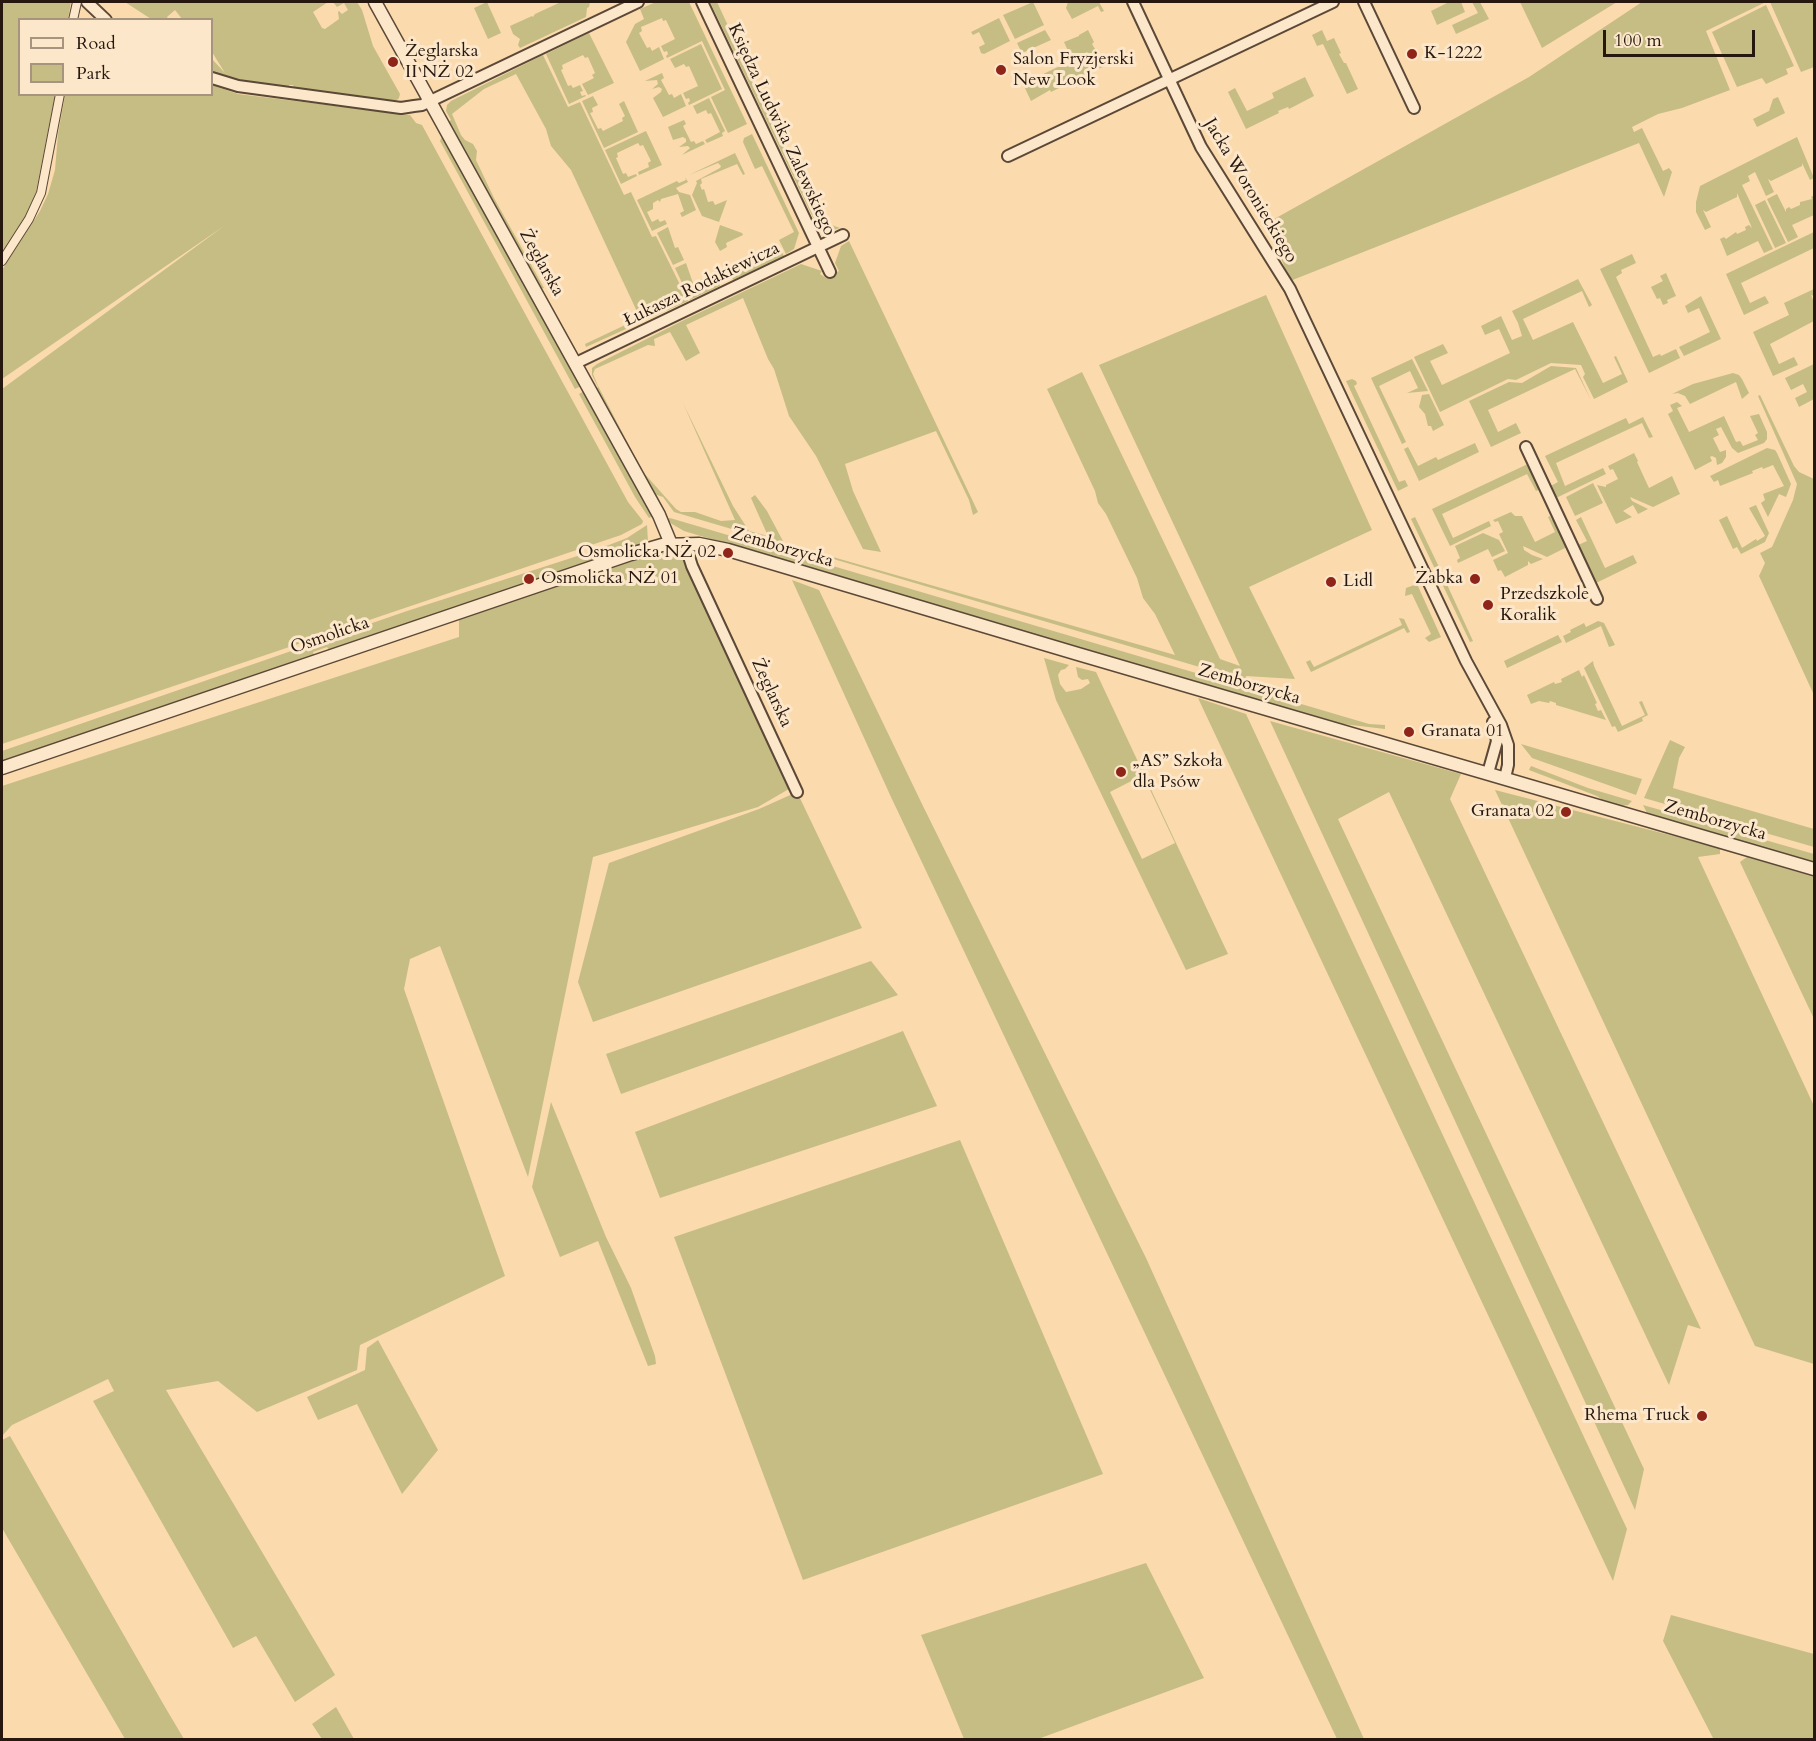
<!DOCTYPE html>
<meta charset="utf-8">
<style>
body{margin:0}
#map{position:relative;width:1816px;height:1741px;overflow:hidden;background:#fbdaad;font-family:Cardo,serif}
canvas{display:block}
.frame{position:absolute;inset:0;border:3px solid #26180f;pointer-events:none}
.legend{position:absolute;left:18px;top:18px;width:195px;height:78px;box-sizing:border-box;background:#fce7ca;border:2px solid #a6947f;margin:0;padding:8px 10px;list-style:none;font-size:18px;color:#26180f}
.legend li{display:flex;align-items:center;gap:12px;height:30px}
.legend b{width:30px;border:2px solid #a6947f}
.scale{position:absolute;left:1603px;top:30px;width:152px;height:27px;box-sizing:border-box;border:3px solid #26180f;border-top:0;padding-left:8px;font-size:18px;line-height:21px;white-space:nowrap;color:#26180f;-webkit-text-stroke:4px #fce7ca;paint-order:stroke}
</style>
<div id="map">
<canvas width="1816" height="1741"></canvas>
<div class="frame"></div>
<ul class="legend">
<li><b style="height:8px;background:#fce7ca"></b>Road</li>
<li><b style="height:16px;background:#c6bd84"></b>Park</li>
</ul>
<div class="scale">100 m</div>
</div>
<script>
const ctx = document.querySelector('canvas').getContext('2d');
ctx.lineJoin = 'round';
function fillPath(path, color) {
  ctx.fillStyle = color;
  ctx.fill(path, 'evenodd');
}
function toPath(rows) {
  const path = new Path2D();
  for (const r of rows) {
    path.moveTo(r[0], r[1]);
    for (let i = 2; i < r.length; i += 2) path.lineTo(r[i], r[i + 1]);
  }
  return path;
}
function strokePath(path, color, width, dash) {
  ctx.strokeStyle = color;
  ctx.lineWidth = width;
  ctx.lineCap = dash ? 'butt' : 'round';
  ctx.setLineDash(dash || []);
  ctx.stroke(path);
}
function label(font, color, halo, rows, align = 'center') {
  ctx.font = font + ' Cardo,serif';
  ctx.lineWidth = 6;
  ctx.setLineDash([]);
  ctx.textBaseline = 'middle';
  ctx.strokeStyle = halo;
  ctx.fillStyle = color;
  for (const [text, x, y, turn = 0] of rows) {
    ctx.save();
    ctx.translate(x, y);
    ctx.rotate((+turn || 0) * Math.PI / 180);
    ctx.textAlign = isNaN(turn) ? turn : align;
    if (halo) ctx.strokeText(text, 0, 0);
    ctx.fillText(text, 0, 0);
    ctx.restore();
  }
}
fillPath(toPath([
 [2,2,71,2,68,19,20,20,20,94,55,95,36,192,28,212,2,251],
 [125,2,328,2,313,12,322,28,325,29,339,19,338,12,339,11,342,14,348,10,344,3,337,7,333,2,357,2,362,10,373,46,400,94,399,98,397,100,387,100,294,88,293,85,289,85,289,87,239,80,212,73,212,59,225,73,212,52,212,20,182,19,175,10,167,17,168,19,151,19],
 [487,2,501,33,488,39,474,8],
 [561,2,590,2,589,7,587,8,586,17,520,48,518,45,520,39,513,34,510,26,532,16,533,17,535,14],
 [656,2,689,2,747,124,728,133,711,97,725,90,702,41,667,58,666,56,668,54,667,51,664,52,661,46,675,39,666,20,663,21,662,18,641,27,642,31,639,33,647,48,650,47,652,51,659,47,664,59,640,71,626,42,635,24,644,19,640,9],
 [710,2,717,2,813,208,823,222,840,228,833,230,815,222],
 [1033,2,1044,25,1015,39,1003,15],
 [1068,2,1099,2,1104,11,1101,12,1098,6,1072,19,1066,8],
 [1449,2,1461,2,1465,12,1437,25,1431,11],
 [1472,2,1480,2,1489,19,1456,34,1452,25,1478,13],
 [1520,2,1617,2,1542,48],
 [1642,2,1766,2,1706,31,1730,90,1682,108,1658,114,1632,127,1634,132,1642,128,1663,171,1669,168,1672,172,1664,197,1639,143,1290,281,1267,223,1529,77],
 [1770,2,1814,2,1814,67,1801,72],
 [1766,5,1794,66,1786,69,1788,74,1766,84,1762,78,1737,87,1712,32],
 [999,18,1010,41,984,54,981,53,979,47,985,44,979,32,973,35,971,32],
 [1045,30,1051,40,1022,53,1017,43],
 [1088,30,1094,42,1092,44,1105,66,1067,82,1067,84,1051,92,1050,90,1031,101,1023,84,1072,60,1064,42,1079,36,1079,35],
 [1322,30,1327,41,1334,38,1341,53,1339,54,1344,63,1346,63,1358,89,1347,94,1323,44,1317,46,1312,35],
 [589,33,614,83,588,95,582,84,594,78,592,75,595,73,588,57,585,58,583,55,562,65,563,69,561,70,568,86,571,85,573,88,580,85,583,91,580,92,582,96,585,95,586,96,569,104,546,54],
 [701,44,722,89,689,105,688,103,690,101,689,98,686,99,683,93,698,86,689,66,686,67,684,64,675,68,670,59],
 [543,55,568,107,580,102,624,195,631,192,652,237,656,236,688,301,586,347,585,344,640,318,571,170,551,146,546,129,516,74,484,89,452,114,461,135,465,140,473,144,477,151,476,160,494,198,544,288,541,289,448,122,451,120,446,111,447,105,451,101],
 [662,73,664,78,661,80,669,95,672,94,674,98,681,94,686,106,663,117,653,98,661,92,662,89,659,87,652,89,658,84,657,80,645,81],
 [1305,77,1314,96,1289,109,1288,107,1278,111,1279,113,1246,129,1228,92,1235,88,1247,111,1274,98,1272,93],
 [212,85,238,94,410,115,416,123,422,125,628,502,643,521,642,524,621,535,2,744,2,389,224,226,2,379,2,270,40,211,48,194,55,170,58,134,65,95,212,94],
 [593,96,598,105,592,108,593,112,590,113,598,129,601,128,603,131,623,121,622,118,625,116,619,104,624,101,638,132,604,148,582,101],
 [1778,97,1785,113,1757,127,1753,119,1769,111,1773,99],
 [709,98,725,131,722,133,723,136,707,143,705,140,720,132,711,113,708,114,706,110,697,114,693,106],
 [684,120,686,124,683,126,691,142,694,141,696,144,703,141,705,144,682,155,690,148,688,146,679,147,686,142,686,139,683,137,673,140,668,127],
 [646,131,662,165,639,175,638,172,649,167,648,163,651,161,643,145,640,146,638,143,617,153,618,157,616,158,623,174,626,173,628,177,636,174,637,176,621,184,605,150],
 [443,134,581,386,575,389,440,141],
 [752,134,799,233,794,249,786,254,779,240,794,232,762,166,755,169,743,142,744,138],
 [1797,137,1814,178,1810,180,1802,163,1802,166,1771,181,1768,179,1774,192,1766,196,1755,172,1748,176,1750,181,1742,185,1773,249,1764,253,1758,241,1727,256,1720,239,1724,237,1726,239,1736,232,1737,234,1746,230,1745,227,1749,225,1752,228,1737,193,1737,197,1706,212,1703,210,1711,227,1705,230,1696,212,1696,202,1700,186],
 [735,153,745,174,743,175,737,164,701,179,702,183,700,185,702,190,704,189,708,202,713,201,715,205,727,200,719,222,702,216,692,195,697,183,696,181,720,168,721,166,718,163,689,175],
 [685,177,688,182,676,188,679,192,690,195,696,210,682,217,680,213,684,211,678,194,661,199,660,202,658,200,653,203,653,209,647,212,652,222,658,219,660,222,665,220,667,224,652,231,637,200,677,181,679,183,686,180],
 [1777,194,1786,212,1786,209,1789,207,1791,209,1800,205,1800,202,1812,199,1811,197,1814,195,1814,215,1792,225,1798,237,1788,242,1767,199],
 [1765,200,1786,243,1775,248,1755,205],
 [720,225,742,233,743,235,726,243,727,247,720,251,715,242],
 [668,227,675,248,678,247,684,260,673,265,657,233],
 [1814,232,1814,248,1741,283,1750,303,1765,296,1769,303,1744,315,1726,274],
 [775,241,784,256,733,280,729,271,731,268,734,269,746,260,748,262,754,257,755,258,762,255,762,253,777,246],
 [849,241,978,512,973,515,969,500,936,431,845,464,853,491,881,552,863,549,816,456,789,416,774,369,768,359,743,298,686,325,700,353,686,361,670,332,654,339,655,346,648,345,595,369,593,374,598,386,643,472,676,509,681,512,695,512,721,521,735,520,683,403,733,506,749,531,768,536,751,498,755,495,767,511,784,543,1175,655,1155,614,1143,598,1137,578,1106,514,1098,503,1095,491,1047,389,1082,372,1220,659,1240,666,1099,365,1266,295,1372,530,1249,587,1295,679,1246,676,1247,681,674,512,663,497,654,494,596,389,598,387,592,375,592,368,597,364,682,321,801,264,822,271,820,274,826,278,839,271,835,263,841,246],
 [1632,254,1636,263,1621,270,1622,273,1616,277,1653,357,1660,354,1661,356,1676,349,1680,358,1649,373,1600,269],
 [686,263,694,286,699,284,698,281,702,279,704,283,717,277,720,286,690,300,675,268],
 [1666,273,1676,296,1667,300,1668,303,1663,305,1660,298,1657,299,1651,287,1663,281,1660,276],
 [1578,279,1592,305,1589,307,1582,291,1523,319,1533,340,1573,322,1603,383,1622,374,1614,357,1616,356,1628,382,1594,399,1583,377,1585,374,1581,365,1551,363,1516,380,1508,379,1440,412,1414,357,1443,344,1448,353,1430,361,1442,385,1510,353,1499,329,1485,335,1481,326,1501,316,1512,340,1522,336,1518,323,1512,311],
 [1814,289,1814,296,1811,295,1814,302,1814,321,1770,344,1779,364,1794,357,1798,365,1773,376,1753,332,1789,315,1784,303],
 [1701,296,1721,339,1684,356,1679,347,1710,332,1699,308,1688,313,1685,306],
 [1412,359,1428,391,1407,393,1418,388,1410,371,1379,386,1406,442,1402,444,1371,378],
 [1814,364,1814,399,1799,407,1795,398,1807,392,1803,384,1791,390,1785,378],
 [1551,366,1576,368,1591,400,1575,369,1488,410,1498,432,1516,423,1521,433,1491,447,1469,401,1509,382,1522,383],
 [1733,373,1739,375,1742,379,1749,393,1742,399,1736,382,1690,404,1685,396,1678,393,1672,394,1693,384],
 [1352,379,1356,381,1357,384,1354,386,1399,482,1405,480,1408,486,1398,491,1346,381],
 [584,391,653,516,649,518,635,497,579,394],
 [1429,394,1444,425,1433,431,1431,426,1428,426,1425,414,1419,407,1422,395],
 [1760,395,1794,466,1799,472,1814,479,1814,695,1759,576,1765,563,1760,553,1772,547,1793,500,1797,484,1758,396],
 [1677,402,1682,406,1677,408,1689,432,1724,416,1736,442,1740,441,1743,446,1758,440,1755,435,1758,433,1750,416,1759,414,1767,432,1767,439,1764,443,1738,453,1732,448,1721,427,1716,429,1719,435,1713,438,1720,452,1726,450,1726,457,1722,463,1717,465,1716,458,1712,456,1710,457,1712,461,1695,470,1668,414,1673,411,1670,405],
 [1643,417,1653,437,1649,438,1642,423,1556,463,1565,486,1603,468,1606,474,1556,498,1549,487,1558,482,1545,456,1626,418,1629,424],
 [1475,443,1479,452,1419,481,1404,449,1408,447,1418,466,1436,457,1438,460],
 [1767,448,1775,450,1777,453,1791,484,1786,497,1779,494,1768,517,1761,503,1765,500,1763,494,1784,486,1773,465,1763,469,1762,467,1752,471,1753,473,1720,486,1718,480,1714,482,1710,476],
 [1634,453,1638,461,1637,462,1649,488,1672,476,1680,494,1653,507,1630,497,1632,501,1648,509,1638,514,1633,505,1623,511,1632,517,1616,524,1597,485,1606,487,1606,485,1618,479,1613,469,1610,470,1608,466],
 [1530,463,1542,488,1536,491,1527,474,1442,514,1453,538,1489,521,1491,526,1450,546,1432,509],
 [1593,483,1603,503,1575,516,1566,497],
 [1756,505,1769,533,1765,542,1741,554,1737,547,1733,549,1719,520,1727,516,1742,548,1756,539,1757,541,1765,536,1749,508],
 [1511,512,1515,516,1522,516,1535,542,1555,532,1548,517,1550,516,1552,520,1556,519,1569,546,1547,557,1523,546,1524,550,1532,555,1543,559,1531,564,1528,561,1528,565,1505,577,1501,570,1498,571,1493,560,1508,553,1499,534,1503,532,1498,521,1495,522,1493,520],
 [1415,517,1438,565,1473,641,1470,642,1411,519],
 [1581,517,1605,568,1633,555,1637,563,1594,584,1576,546,1587,541,1576,520],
 [670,518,1369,724,1385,725,1385,729,1343,724,1310,715,968,616,684,531,672,524,667,519],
 [647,525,648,542,329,650,327,647,313,652,314,655,2,763,2,751,407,611,596,550,627,538],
 [1483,533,1499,540,1505,551,1492,557,1488,549,1458,563,1457,560,1460,558,1455,546],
 [680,551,700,597,794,786,758,807,593,857,528,1177,440,946,410,959,404,989,505,1276,360,1345,357,1370,257,1412,218,1381,166,1390,335,1675,295,1702,256,1636,233,1648,93,1401,114,1391,108,1379,12,1425,2,1436,2,786,459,637,459,614,648,555],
 [792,580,819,590,922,804,1146,1258,1364,1739,1337,1739,891,797],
 [1417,584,1441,637,1429,642,1425,638,1431,634,1412,594,1405,596,1406,588],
 [1399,618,1404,619,1410,632,1407,633,1404,628,1311,672,1306,662,1310,660,1314,667,1402,625],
 [1598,621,1604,623,1615,645,1609,647,1601,626,1566,643,1563,636,1571,632,1570,630,1584,623,1586,627],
 [1558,635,1562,642,1507,668,1504,661],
 [1044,658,1069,665,1065,669,1061,670,1058,675,1060,684,1066,692,1081,689,1090,683,1088,679,1082,680,1078,677,1076,667,1096,672,1228,954,1186,970,1056,700],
 [1143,775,1175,843,1142,859,1110,792],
 [1593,661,1594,666,1622,726,1645,715,1639,702,1642,701,1648,715,1642,718,1643,721,1618,732,1615,726,1612,727,1584,668],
 [1579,670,1582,677,1584,675,1597,703,1595,704,1598,711,1601,710,1606,720,1556,705,1556,703,1550,701,1549,703,1539,701,1531,704,1527,695,1554,682,1555,684,1562,682,1561,679],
 [1198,698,1246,714,1627,1529,1613,1581],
 [1270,721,1461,774,1450,799,1701,1329,1688,1325,1669,1385,1389,792,1338,819,1644,1469,1635,1510],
 [1670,740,1685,747,1679,758,1673,788,1814,829,1814,847,1644,798],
 [1521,744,1541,750,1642,779,1636,795,1532,758],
 [1531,766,1588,788,1632,801,1628,805,1620,806,1604,801,1597,796,1529,770],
 [1495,790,1720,848,1720,854,1698,857,1814,1106,1814,1364,1755,1346],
 [797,792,862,928,593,1022,578,982,609,863,759,809],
 [1643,805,1814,854,1814,863,1653,816,1647,813],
 [1747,857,1814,877,1814,1019,1740,862],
 [871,961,898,995,621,1094,606,1054],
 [903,1031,937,1106,660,1198,635,1132],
 [551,1102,606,1237,631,1288,655,1356,656,1364,648,1366,598,1241,560,1257,532,1187],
 [960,1140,1103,1474,803,1580,674,1237],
 [378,1340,438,1450,402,1494,357,1404,318,1420,307,1397,365,1370,367,1348],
 [10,1436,165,1707,184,1739,125,1739,2,1528,2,1440],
 [1146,1563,1204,1678,1038,1739,964,1739,921,1635],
 [1671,1615,1814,1654,1814,1739,1718,1740,1713,1738,1663,1641],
 [336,1707,354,1739,322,1739,312,1724]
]), '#c6bd84');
const pedestrian = toPath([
 [73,20,77,2],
 [2,261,29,219,41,193,60,94]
]);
const minor = toPath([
 [87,2,106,20],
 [702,2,830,272],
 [1133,2,1201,147,1290,289,1466,661,1501,725,1508,745,1508,765,1505,778],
 [1364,2,1414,108],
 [212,78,238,86,401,108,414,106,422,105,638,2],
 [1008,156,1333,2],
 [576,363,843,235],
 [1526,447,1597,599],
 [685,544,692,566,797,792],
 [1488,773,1497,741,1493,722]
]);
const tertiary = toPath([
 [375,2,659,515,671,544],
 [2,768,631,554,662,545,699,544,728,550,1078,654,1814,869]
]);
strokePath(pedestrian, '#5b4836', 10);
strokePath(minor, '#5b4836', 14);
strokePath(tertiary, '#5b4836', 15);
strokePath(pedestrian, '#fce7ca', 8);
strokePath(minor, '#fce7ca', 10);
strokePath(tertiary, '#fce7ca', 12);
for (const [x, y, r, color] of [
 [1412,54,6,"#8f2418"],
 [393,62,6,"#8f2418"],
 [1001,70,6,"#8f2418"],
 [728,553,6,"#8f2418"],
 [529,579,6,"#8f2418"],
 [1475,579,6,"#8f2418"],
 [1331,582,6,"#8f2418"],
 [1488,605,6,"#8f2418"],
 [1409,732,6,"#8f2418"],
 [1121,772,6,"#8f2418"],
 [1566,812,6,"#8f2418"],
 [1702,1416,6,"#8f2418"]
]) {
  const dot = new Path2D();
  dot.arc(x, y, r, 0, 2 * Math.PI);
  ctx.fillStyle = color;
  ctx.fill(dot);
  strokePath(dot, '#fce7ca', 2);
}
label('18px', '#26180f', '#fce7ca', [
 ["Żeglarska",405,52],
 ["II NŻ 02",405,73],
 ["K-1222",1424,54],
 ["Salon Fryzjerski",1013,60],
 ["New Look",1013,81],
 ["Osmolicka NŻ 02",716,553,"right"],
 ["Osmolicka NŻ 01",541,579],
 ["Żabka",1463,579,"right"],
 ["Lidl",1343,582],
 ["Przedszkole",1500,595],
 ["Koralik",1500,616],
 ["Granata 01",1421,732],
 ["„AS” Szkoła",1133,762],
 ["dla Psów",1133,783],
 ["Granata 02",1554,812,"right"],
 ["Rhema Truck",1690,1416,"right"]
], 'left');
label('18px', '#26180f', '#fce7ca', [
 ["Księdza Ludwika Zalewskiego",781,130,65],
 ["Jacka Woronieckiego",1250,191,59],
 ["Żeglarska",541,263,61],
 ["Łukasza Rodakiewicza",702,285,-26],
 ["Zemborzycka",782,548,16],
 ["Osmolicka",330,636,-19],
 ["Zemborzycka",1249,685,16],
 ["Żeglarska",771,693,65],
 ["Zemborzycka",1715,821,16]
]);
</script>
